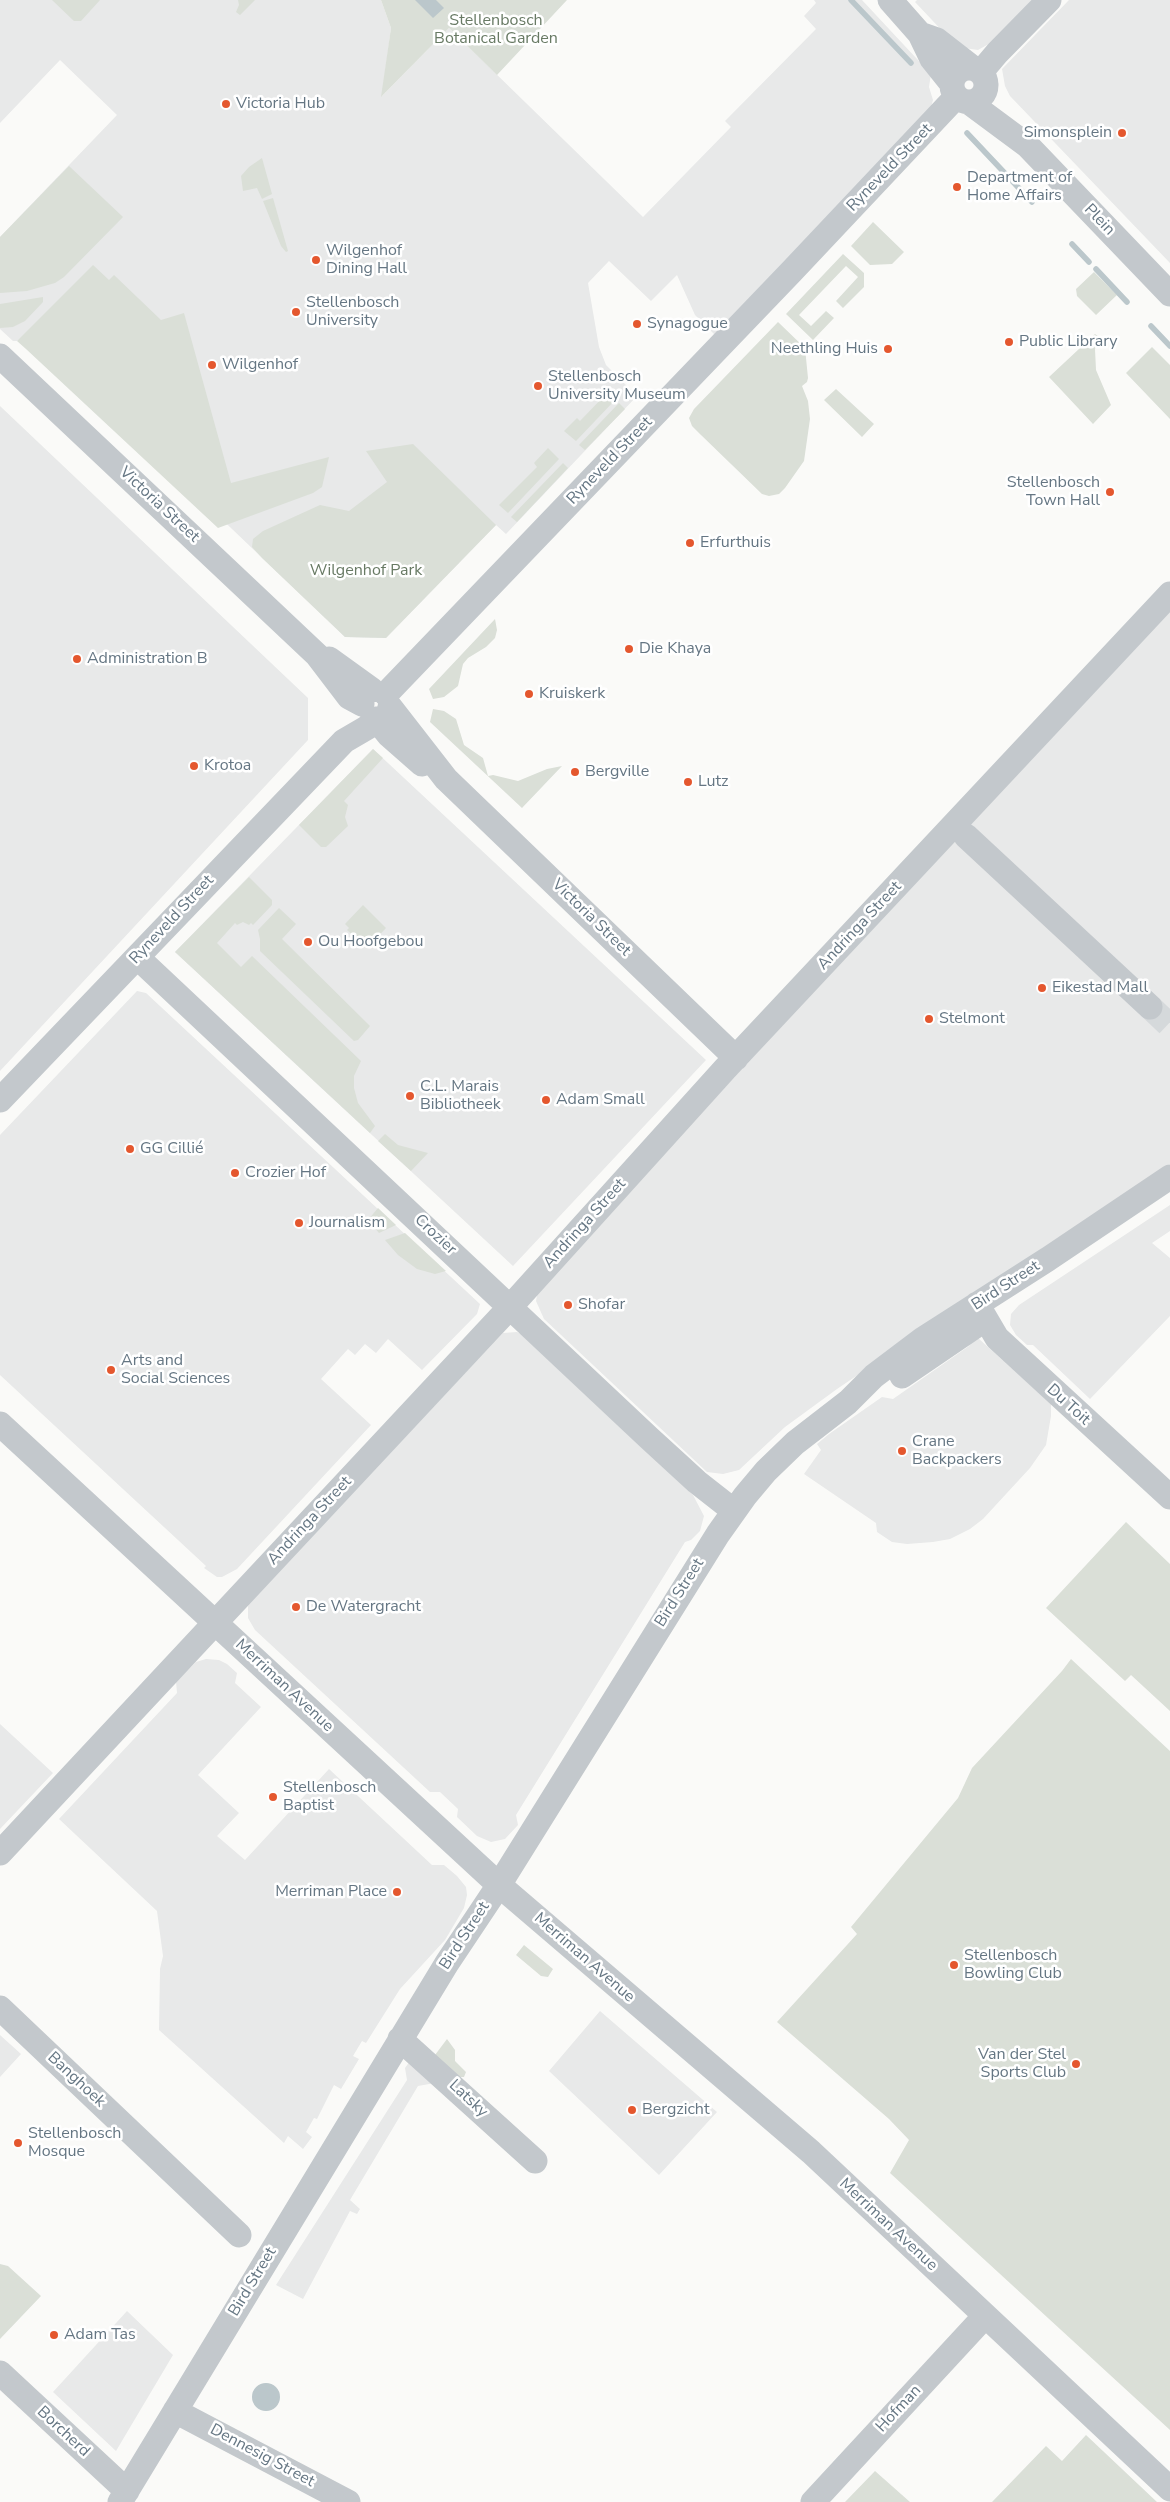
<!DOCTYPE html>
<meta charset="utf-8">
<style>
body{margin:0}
canvas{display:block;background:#fafaf8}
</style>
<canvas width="1170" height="2502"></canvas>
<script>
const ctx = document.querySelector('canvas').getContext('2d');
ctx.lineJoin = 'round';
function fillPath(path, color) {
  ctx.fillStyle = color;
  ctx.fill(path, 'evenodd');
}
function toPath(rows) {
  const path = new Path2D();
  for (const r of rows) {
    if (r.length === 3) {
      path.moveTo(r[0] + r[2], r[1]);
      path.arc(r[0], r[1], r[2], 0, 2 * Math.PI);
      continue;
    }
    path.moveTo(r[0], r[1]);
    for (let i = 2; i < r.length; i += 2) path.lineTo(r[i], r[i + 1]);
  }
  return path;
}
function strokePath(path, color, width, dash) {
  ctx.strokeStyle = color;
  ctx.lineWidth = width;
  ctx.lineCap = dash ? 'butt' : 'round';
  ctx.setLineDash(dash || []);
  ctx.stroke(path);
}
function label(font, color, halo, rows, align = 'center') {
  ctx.font = font + ' "Nunito Sans",sans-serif';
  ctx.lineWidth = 5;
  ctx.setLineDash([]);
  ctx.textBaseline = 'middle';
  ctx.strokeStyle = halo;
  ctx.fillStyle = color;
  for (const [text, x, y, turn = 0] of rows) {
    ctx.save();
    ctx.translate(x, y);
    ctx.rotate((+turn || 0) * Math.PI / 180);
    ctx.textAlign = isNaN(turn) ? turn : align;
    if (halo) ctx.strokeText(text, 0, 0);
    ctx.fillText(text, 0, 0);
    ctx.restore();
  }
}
fillPath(toPath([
 [0,0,381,0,391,28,382,96,449,28,643,217,731,127,725,121,816,29,804,16,816,3,814,0,862,0,931,74,929,87,933,100,931,107,716,336,695,315,677,275,651,301,609,261,588,283,599,347,606,365,637,396,506,534,496,525,386,638,345,637,27,333,17,341,13,341,0,329,0,237,117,115,60,60,0,123],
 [917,0,1034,0,994,41,978,50,964,48,948,37,915,2],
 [1069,0,1170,0,1170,263,1010,96,1005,86,1002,69],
 [0,406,308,698,308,740,0,1071],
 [1170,605,1170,1164,837,1389,785,1427,739,1470,723,1474,707,1472,544,1319,536,1301,538,1290],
 [373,749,706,1060,513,1266,175,952],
 [137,991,146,993,480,1304,477,1314,422,1370,388,1339,376,1353,365,1344,355,1355,348,1349,321,1379,371,1425,237,1569,222,1577,217,1577,204,1568,206,1566,0,1375,0,1135],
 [1170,1205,1170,1231,1152,1243,1170,1258,1170,1316,1090,1399,1033,1345,1027,1345,1016,1335,1010,1325,1011,1314,1019,1305],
 [517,1332,523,1335,693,1495,704,1516,700,1531,691,1540,685,1542,516,1815,518,1825,505,1839,491,1842,477,1836,457,1817,458,1809,440,1792,430,1792,255,1630,248,1618,248,1606,251,1600,503,1333],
 [975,1338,978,1338,1051,1404,1051,1416,1046,1445,1030,1468,983,1519,970,1529,950,1539,933,1542,907,1544,892,1542,877,1532,876,1523,804,1474,821,1450,817,1444,829,1434,882,1397,893,1399,969,1346],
 [206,1659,219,1660,227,1664,237,1673,235,1683,261,1707,198,1775,239,1813,217,1836,245,1860,329,1769,432,1865,444,1865,457,1876,466,1887,467,1895,464,1908,445,1940,400,1989,366,2043,362,2041,353,2056,359,2059,341,2089,334,2085,317,2119,314,2118,306,2132,312,2137,303,2149,288,2136,284,2143,159,2030,160,1969,163,1956,157,1911,59,1819,177,1693,176,1681,196,1662],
 [0,1724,53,1773,0,1829],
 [600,2011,717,2112,659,2175,549,2071],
 [0,2035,21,2054,0,2077],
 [410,2061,435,2083,418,2086,350,2200,360,2209,357,2214,350,2211,303,2299,276,2285,407,2080,405,2068],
 [127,2311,173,2355,116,2451,53,2392]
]), '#e8e9e9');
fillPath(toPath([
 [52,0,100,0,81,21,74,21],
 [238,0,255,0,240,15,236,12,239,5],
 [381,0,567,0,497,75,449,28,381,97,391,28],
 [262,158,272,194,262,199,257,188,243,191,241,176,249,167],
 [69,166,123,217,64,277,55,283,27,291,0,293,0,237],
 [273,198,288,251,286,252,281,246,263,201],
 [873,222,904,252,892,264,870,265,851,246],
 [843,254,864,273,864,287,843,308,836,301,858,277,846,266,799,315,811,326,826,311,834,318,813,340,786,314],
 [93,265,109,280,114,275,161,320,184,313,231,483,329,457,322,487,313,493,218,528,26,349,17,341],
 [1094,272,1117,295,1096,315,1077,296,1076,289],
 [43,297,43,302,25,321,13,327,0,328,0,304],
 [778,322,805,348,808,378,807,382,802,386,808,401,810,419,804,461,785,488,779,494,769,496,762,494,701,435,692,426,689,418,694,409],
 [1095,334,1099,337,1095,349,1096,370,1111,405,1093,424,1049,377],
 [1152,347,1170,365,1170,419,1126,373],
 [836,389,874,424,862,437,824,400],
 [608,392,615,400,576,441,564,431,577,418,580,421],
 [619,403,625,409,585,450,579,445],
 [413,444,496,525,386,638,345,637,262,558,252,547,253,539,263,531,320,505,349,511,387,482,366,451],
 [548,448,559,459,508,513,499,505,537,467,534,463],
 [563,463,568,468,517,522,511,517],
 [495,619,497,630,495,638,486,647,468,658,463,664,458,686,444,697,433,699,429,689],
 [433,709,444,711,456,719,464,745,483,758,488,776,493,775,518,781,547,769,562,766,522,808,430,722],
 [373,749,383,758,344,801,348,805,345,817,348,826,326,847,321,847,299,825],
 [249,877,272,900,272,905,253,925,251,923,249,925,243,922,237,925,235,923,217,943,241,967,252,956,361,1061,354,1076,354,1088,358,1103,375,1126,370,1133,175,952],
 [363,905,386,928,367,948,347,930,349,928,345,924],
 [279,908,296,924,282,939,370,1026,358,1040,354,1041,260,951,260,939,258,930],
 [385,1134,398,1145,428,1153,411,1171,378,1141],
 [378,1208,396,1225,379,1233,368,1220],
 [405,1233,446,1271,435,1274,417,1269,398,1255,385,1240],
 [1126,1522,1170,1564,1170,1711,1131,1675,1125,1681,1046,1608],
 [1071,1659,1170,1751,1170,2430,890,2173,909,2140,889,2119,777,2022,857,1934,851,1927,958,1798,972,1768,1062,1671],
 [524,1945,553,1969,548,1977,541,1976,516,1955],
 [447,2039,455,2050,455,2061,466,2072,464,2077,459,2077,435,2055],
 [0,2264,8,2266,41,2296,0,2339],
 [1086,2435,1157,2502,992,2502,1046,2446,1062,2461],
 [875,2471,910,2502,845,2502]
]), '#dadfd7');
fillPath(toPath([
 [415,0,436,0,444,8,433,18],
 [266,2397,14]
]), '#bbc7cb');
strokePath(toPath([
 [851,0,911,63],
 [967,133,1032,202],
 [1072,244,1089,262],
 [1096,269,1127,302],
 [1151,326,1170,346]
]), '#bbc7cb', 5.5);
strokePath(toPath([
 [1150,1007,1170,1026]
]), '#d5d9db', 25, [25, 12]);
strokePath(toPath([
 [890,0,920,34,932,59,952,84],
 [920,34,937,40,973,68],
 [969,85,17],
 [981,72,997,53,1049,0],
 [970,103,1028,146,1170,294],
 [0,356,317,655,349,697,362,704],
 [329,659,372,690],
 [386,694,791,272,956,97],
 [390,707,446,779,736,1058],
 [376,719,389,735,422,764],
 [966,836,1150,1007],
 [137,957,649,1438,697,1482,734,1511],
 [0,1100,344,741,368,727,374,719],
 [977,1304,997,1338,1170,1497],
 [902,1376,974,1327],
 [0,1424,499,1885,811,2152,1170,2489],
 [0,1853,511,1306,725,1069,1170,594],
 [0,2008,239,2235],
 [400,2039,535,2161],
 [0,2373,127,2491],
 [175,2411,348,2502],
 [120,2502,447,1963,499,1885,718,1534,745,1496,766,1471,795,1443,848,1402,874,1376,923,1339,1048,1259,1170,1177],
 [813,2502,985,2316]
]), '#c3c8cc', 25);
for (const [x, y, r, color] of [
 [226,104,5,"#e4572e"],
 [1122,133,5,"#e4572e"],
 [957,187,5,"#e4572e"],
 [316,260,5,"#e4572e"],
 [296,312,5,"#e4572e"],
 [637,324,5,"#e4572e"],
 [1009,342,5,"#e4572e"],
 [888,349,5,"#e4572e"],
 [212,365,5,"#e4572e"],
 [538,386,5,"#e4572e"],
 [1110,492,5,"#e4572e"],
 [690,543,5,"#e4572e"],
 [629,649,5,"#e4572e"],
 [77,659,5,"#e4572e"],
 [529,694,5,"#e4572e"],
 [194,766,5,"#e4572e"],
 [575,772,5,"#e4572e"],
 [688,782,5,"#e4572e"],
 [308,942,5,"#e4572e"],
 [1042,988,5,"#e4572e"],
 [929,1019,5,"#e4572e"],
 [410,1096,5,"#e4572e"],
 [546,1100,5,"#e4572e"],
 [130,1149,5,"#e4572e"],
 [235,1173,5,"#e4572e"],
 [299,1223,5,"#e4572e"],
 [568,1305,5,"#e4572e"],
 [111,1370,5,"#e4572e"],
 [902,1451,5,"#e4572e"],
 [296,1607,5,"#e4572e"],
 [273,1797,5,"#e4572e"],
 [397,1892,5,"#e4572e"],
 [954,1965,5,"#e4572e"],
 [1076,2064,5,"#e4572e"],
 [632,2110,5,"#e4572e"],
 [18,2143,5,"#e4572e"],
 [54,2335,5,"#e4572e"]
]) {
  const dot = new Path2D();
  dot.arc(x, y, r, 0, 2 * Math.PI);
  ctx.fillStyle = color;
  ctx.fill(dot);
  strokePath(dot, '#fff', 2);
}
label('16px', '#687a64', '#fff', [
 ["Stellenbosch",496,21],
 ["Botanical Garden",496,39],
 ["Wilgenhof Park",366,571]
]);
label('16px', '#657683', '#fff', [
 ["Victoria Hub",236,104],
 ["Simonsplein",1112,133,"right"],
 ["Department of",967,178],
 ["Home Affairs",967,196],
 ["Wilgenhof",326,251],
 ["Dining Hall",326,269],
 ["Stellenbosch",306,303],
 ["University",306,321],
 ["Synagogue",647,324],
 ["Public Library",1019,342],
 ["Neethling Huis",878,349,"right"],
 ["Wilgenhof",222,365],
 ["Stellenbosch",548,377],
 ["University Museum",548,395],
 ["Stellenbosch",1100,483,"right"],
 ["Town Hall",1100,501,"right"],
 ["Erfurthuis",700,543],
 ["Die Khaya",639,649],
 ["Administration B",87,659],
 ["Kruiskerk",539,694],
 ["Krotoa",204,766],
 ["Bergville",585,772],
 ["Lutz",698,782],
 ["Ou Hoofgebou",318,942],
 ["Eikestad Mall",1052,988],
 ["Stelmont",939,1019],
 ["C.L. Marais",420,1087],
 ["Bibliotheek",420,1105],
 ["Adam Small",556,1100],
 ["GG Cillié",140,1149],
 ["Crozier Hof",245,1173],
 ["Journalism",309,1223],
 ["Shofar",578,1305],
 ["Arts and",121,1361],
 ["Social Sciences",121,1379],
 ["Crane",912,1442],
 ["Backpackers",912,1460],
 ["De Watergracht",306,1607],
 ["Stellenbosch",283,1788],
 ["Baptist",283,1806],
 ["Merriman Place",387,1892,"right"],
 ["Stellenbosch",964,1956],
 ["Bowling Club",964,1974],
 ["Van der Stel",1066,2055,"right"],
 ["Sports Club",1066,2073,"right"],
 ["Bergzicht",642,2110],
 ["Stellenbosch",28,2134],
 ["Mosque",28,2152],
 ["Adam Tas",64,2335]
], 'left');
label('16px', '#657683', '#fff', [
 ["Ryneveld Street",890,168,-46],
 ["Plein",1099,220,46],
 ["Ryneveld Street",610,461,-46],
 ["Victoria Street",159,505,43],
 ["Victoria Street",591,918,44],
 ["Ryneveld Street",172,920,-47],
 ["Andringa Street",860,926,-47],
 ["Andringa Street",585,1224,-48],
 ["Crozier",435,1235,43],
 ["Bird Street",1006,1286,-33],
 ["Du Toit",1068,1405,42],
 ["Andringa Street",310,1521,-47],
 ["Bird Street",680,1593,-58],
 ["Merriman Avenue",284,1686,43],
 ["Bird Street",465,1936,-57],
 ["Merriman Avenue",584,1958,41],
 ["Banghoek",76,2080,43],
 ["Latsky",468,2099,43],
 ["Merriman Avenue",888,2225,43],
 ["Bird Street",253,2282,-59],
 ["Hofman",899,2409,-47],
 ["Borcherd",63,2432,43],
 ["Dennesig Street",262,2456,28]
]);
</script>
